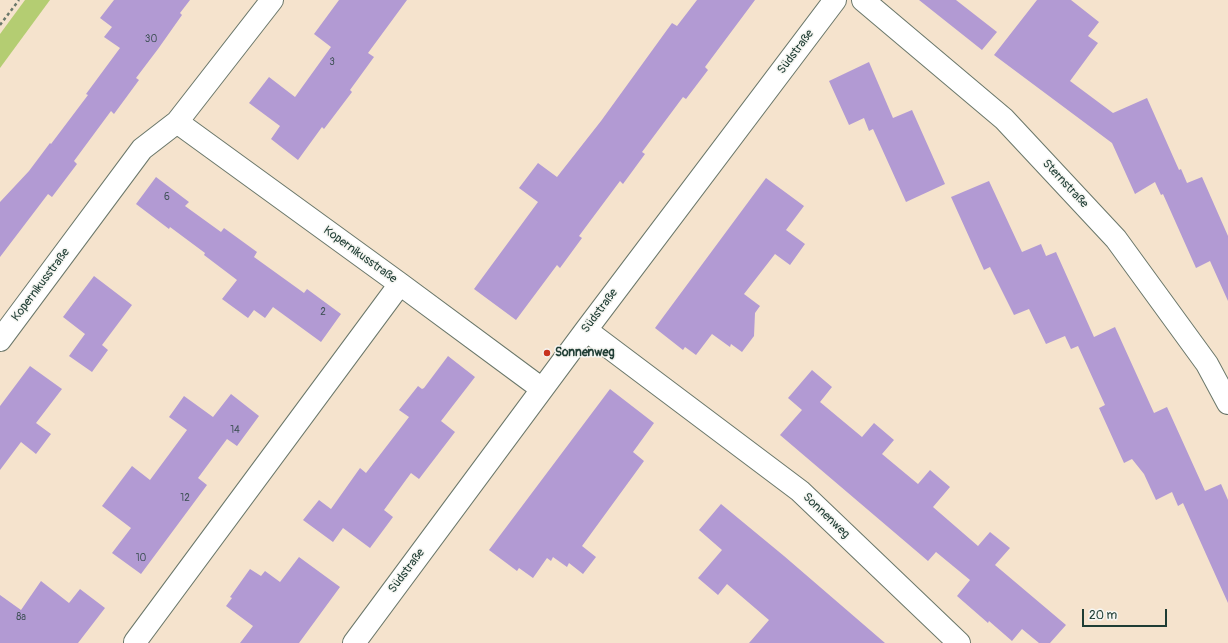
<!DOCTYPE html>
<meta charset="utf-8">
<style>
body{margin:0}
#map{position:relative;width:1228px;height:643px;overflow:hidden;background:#f5e3cd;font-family:Pangolin,sans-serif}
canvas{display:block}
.scale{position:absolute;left:1082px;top:609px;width:85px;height:18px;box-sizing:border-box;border:2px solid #1f3d34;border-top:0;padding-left:5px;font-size:12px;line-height:14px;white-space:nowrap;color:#1f3d34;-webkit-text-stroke:3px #f6f6f2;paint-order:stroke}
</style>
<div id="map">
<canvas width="1228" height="643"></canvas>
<div class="scale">20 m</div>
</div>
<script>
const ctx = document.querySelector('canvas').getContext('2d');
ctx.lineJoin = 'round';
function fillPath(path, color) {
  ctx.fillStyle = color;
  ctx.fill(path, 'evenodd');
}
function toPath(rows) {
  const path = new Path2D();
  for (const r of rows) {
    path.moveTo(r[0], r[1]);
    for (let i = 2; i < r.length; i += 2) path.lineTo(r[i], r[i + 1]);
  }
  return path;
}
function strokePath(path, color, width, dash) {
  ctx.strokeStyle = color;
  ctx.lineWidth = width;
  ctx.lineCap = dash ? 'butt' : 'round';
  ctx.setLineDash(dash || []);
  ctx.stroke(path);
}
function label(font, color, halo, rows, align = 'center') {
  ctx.font = font + ' Pangolin,sans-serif';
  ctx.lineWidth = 3;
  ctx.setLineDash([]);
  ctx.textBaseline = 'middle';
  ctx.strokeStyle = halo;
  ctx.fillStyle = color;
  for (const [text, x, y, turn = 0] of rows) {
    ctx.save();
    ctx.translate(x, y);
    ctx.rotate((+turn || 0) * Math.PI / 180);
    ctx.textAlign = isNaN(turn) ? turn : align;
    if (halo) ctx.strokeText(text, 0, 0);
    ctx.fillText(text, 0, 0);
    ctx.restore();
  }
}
fillPath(toPath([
 [25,0,50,0,0,68,0,34]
]), '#b4cd72');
fillPath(toPath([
 [114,0,190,0,180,13,182,15,158,49,136,78,139,80,114,114,111,111,74,161,77,164,52,197,48,194,0,257,0,202,29,171,50,143,51,144,88,95,86,94,120,48,104,37,112,27,100,18],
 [339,0,407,0,368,53,374,57,350,90,352,92,324,129,322,127,298,160,271,139,280,126,249,103,269,77,295,97,331,47,314,34],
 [697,0,755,0,705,67,708,70,686,99,683,97,642,152,645,154,623,184,620,181,579,236,582,238,560,268,557,265,516,320,474,289,538,202,519,188,538,163,557,177,601,121,672,23,677,26],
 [919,0,956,0,997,32,982,50],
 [1037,0,1071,0,1099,22,1088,36,1098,43,1070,81,1113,113,1147,98,1179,170,1181,169,1187,183,1202,177,1228,236,1228,301,1210,261,1196,268,1163,194,1161,195,1155,182,1135,194,1112,143,994,55],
 [869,62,893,118,912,110,945,184,906,202,873,129,869,131,864,118,849,125,829,81],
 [156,177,189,202,185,206,221,232,224,228,257,252,254,257,304,293,307,289,341,314,321,342,273,307,265,318,254,310,248,318,222,299,237,280,204,255,205,253,170,227,169,229,136,204],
 [766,178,804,206,786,230,805,244,790,265,775,254,744,294,760,306,755,313,754,336,742,352,731,344,730,347,712,334,696,355,685,347,683,350,655,328],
 [989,181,1022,252,1041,244,1046,256,1056,252,1094,337,1115,327,1154,413,1167,407,1205,491,1221,484,1228,500,1228,603,1183,503,1178,506,1172,492,1156,500,1144,474,1132,459,1124,463,1099,408,1105,405,1078,346,1071,349,1065,336,1046,344,1029,309,1014,315,990,267,984,270,951,197],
 [94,276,132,305,102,345,108,350,92,372,69,356,85,334,63,317],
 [448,356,475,377,441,421,455,432,419,479,411,473,384,510,393,517,370,548,343,528,333,542,303,520,319,500,331,509,360,468,366,473,409,417,399,410,418,386,422,389,424,388],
 [30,366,62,389,36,423,51,434,36,454,21,442,0,470,0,406],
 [812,370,832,387,820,402,862,437,874,423,894,440,882,454,918,484,930,470,950,487,933,507,978,546,990,532,1010,548,995,565,1066,625,1050,643,1039,643,1022,629,1012,641,989,621,988,623,957,596,970,580,936,552,928,561,780,435,802,410,788,398],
 [610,389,654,423,633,452,644,461,582,546,596,557,583,574,569,563,567,567,553,557,551,561,547,558,533,578,519,568,517,571,489,550],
 [231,394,259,416,237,446,227,439,198,478,207,485,141,574,112,553,131,528,102,506,132,466,150,480,187,430,169,417,184,396,213,417],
 [721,504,784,556,885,643,749,643,769,620,727,584,718,595,698,578,722,550,699,530],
 [299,557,340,587,299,643,240,643,253,626,226,606,232,598,230,597,250,569,261,576,265,571,280,582],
 [41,581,69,603,80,589,105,608,78,643,0,643,0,595,21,610]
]), '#b29ad3');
const minor = toPath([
 [863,0,1004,119,1116,239,1207,364,1228,403],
 [177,122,400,284,542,389],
 [586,330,800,491,959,643],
 [0,340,142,149,177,122,272,0],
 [136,643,135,642,400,284],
 [354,643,586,330,835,0]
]);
strokePath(minor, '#6a776a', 24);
strokePath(toPath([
 [0,25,19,0]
]), '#6a776a', 2.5, [3, 3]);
strokePath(minor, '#fff', 22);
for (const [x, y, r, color] of [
 [547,353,4,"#c8321e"]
]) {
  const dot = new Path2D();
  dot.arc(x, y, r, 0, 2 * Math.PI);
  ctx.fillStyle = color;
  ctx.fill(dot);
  strokePath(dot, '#f6f6f2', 1.5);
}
label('10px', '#44545c', null, [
 ["30",151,39],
 ["3",332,62],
 ["6",167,197],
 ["2",323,312],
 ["14",235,430],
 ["12",185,498],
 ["10",141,558],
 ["8a",21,617]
]);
label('12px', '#1f3d34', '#f6f6f2', [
 ["Südstraße",796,52,-53],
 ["Sternstraße",1065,184,47],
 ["Kopernikusstraße",360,255,36],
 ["Kopernikusstraße",41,285,-53],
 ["Südstraße",600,311,-53],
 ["Sonnenweg",826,516,44],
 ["Südstraße",407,571,-53]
]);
label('bold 12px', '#1f3d34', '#f6f6f2', [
 ["Sonnenweg",555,353]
], 'left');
</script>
